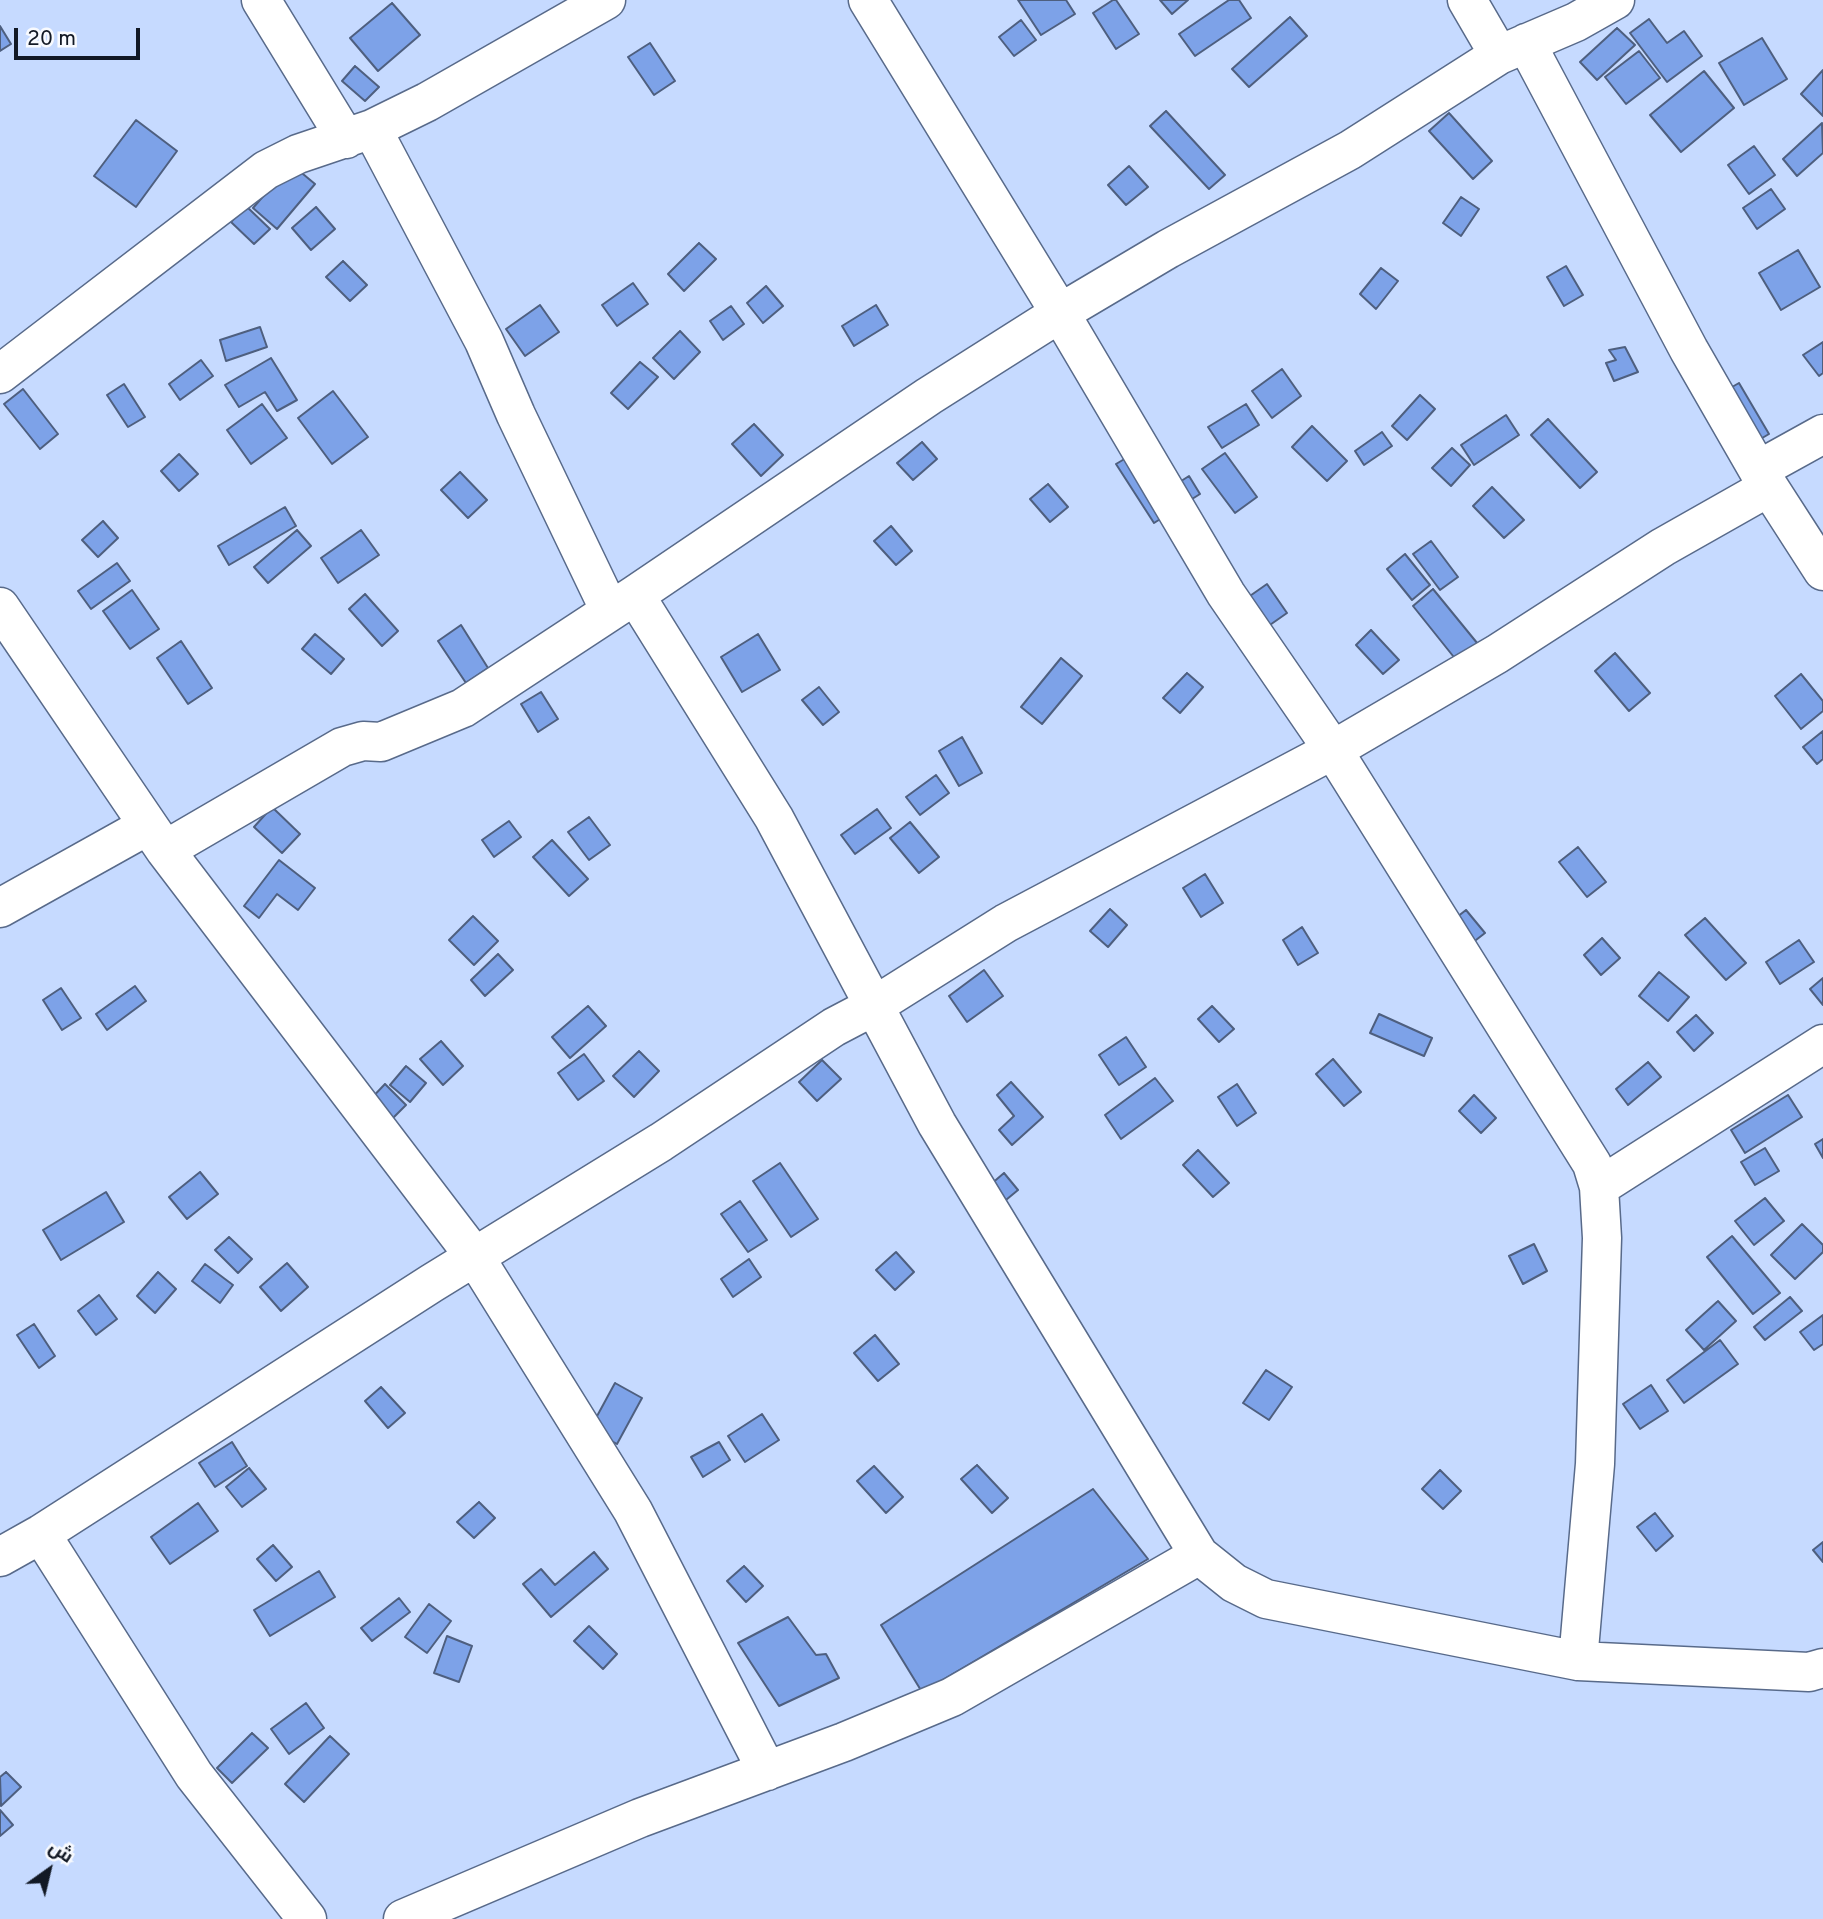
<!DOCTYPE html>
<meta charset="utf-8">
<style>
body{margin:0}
#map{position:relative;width:1823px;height:1919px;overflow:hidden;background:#c6daff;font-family:Overpass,Cairo,sans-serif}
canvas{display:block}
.north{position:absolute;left:14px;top:1835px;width:70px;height:70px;-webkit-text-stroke:5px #f8fafe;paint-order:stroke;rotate:34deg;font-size:19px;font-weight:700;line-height:28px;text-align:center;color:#121925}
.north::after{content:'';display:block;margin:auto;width:24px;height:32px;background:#121925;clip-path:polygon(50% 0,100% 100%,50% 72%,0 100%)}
.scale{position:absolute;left:14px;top:28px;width:126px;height:32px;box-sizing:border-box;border:4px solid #121925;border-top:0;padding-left:9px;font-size:21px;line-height:24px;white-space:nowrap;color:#121925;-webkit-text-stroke:5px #f8fafe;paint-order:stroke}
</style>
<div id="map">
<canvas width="1823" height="1919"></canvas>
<div class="north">ش</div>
<div class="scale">20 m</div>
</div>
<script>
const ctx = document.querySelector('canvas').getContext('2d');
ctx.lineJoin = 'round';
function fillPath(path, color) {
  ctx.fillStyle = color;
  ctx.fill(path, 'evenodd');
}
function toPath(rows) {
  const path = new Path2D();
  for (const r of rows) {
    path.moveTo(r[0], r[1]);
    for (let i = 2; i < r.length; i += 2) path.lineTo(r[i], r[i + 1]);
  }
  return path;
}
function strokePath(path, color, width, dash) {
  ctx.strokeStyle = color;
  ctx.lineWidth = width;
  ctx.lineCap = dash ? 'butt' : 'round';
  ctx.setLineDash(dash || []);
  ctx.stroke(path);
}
const building = toPath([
 [1018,0,1066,0,1075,14,1041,35,1018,0],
 [1113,0,1116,0,1139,34,1116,49,1093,13,1113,0],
 [1160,0,1188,0,1172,14,1160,0],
 [1229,0,1239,0,1251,18,1195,56,1179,34,1229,0],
 [392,3,420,35,378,71,350,38,392,3],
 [1290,17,1307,36,1249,87,1232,69,1290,17],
 [1649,19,1667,43,1684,31,1702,56,1667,82,1630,33,1649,19],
 [1021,20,1036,40,1014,56,999,37,1021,20],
 [0,26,11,44,0,51,0,26],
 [1617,28,1635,45,1597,80,1580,62,1617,28],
 [1762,38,1787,79,1744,105,1719,63,1762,38],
 [650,43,675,81,654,95,628,57,650,43],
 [1639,51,1660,78,1626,104,1605,77,1639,51],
 [355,66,379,87,365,101,342,81,355,66],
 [1823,70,1823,116,1801,94,1823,70],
 [1704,71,1734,108,1681,152,1650,115,1704,71],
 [1166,111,1225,175,1209,189,1150,126,1166,111],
 [1449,113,1492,161,1473,179,1429,131,1449,113],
 [136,120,177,151,136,207,94,176,136,120],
 [1822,123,1823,153,1797,176,1783,159,1822,123],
 [1754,146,1775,175,1749,194,1728,165,1754,146],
 [291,164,315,184,277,229,253,208,291,164],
 [1129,166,1148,187,1126,205,1108,185,1129,166],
 [1771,189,1785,209,1757,229,1743,208,1771,189],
 [1461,197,1479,209,1461,236,1443,223,1461,197],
 [246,206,270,229,254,244,231,222,246,206],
 [316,207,335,229,311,250,292,228,316,207],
 [699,243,716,259,684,291,668,274,699,243],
 [1798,250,1820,287,1781,310,1759,273,1798,250],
 [343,261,367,285,350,301,326,277,343,261],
 [1566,266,1583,295,1564,306,1547,277,1566,266],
 [1381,268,1398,281,1376,309,1360,294,1381,268],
 [633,283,648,304,617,326,602,305,633,283],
 [766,286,783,306,763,323,747,303,766,286],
 [540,305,559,332,525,356,506,329,540,305],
 [876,305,888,325,854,346,842,326,876,305],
 [731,306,744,324,723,340,710,321,731,306],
 [260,327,267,347,226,361,220,340,260,327],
 [680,331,700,352,674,379,653,358,680,331],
 [1823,342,1823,373,1819,376,1803,355,1823,342],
 [1625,347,1638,372,1614,381,1606,363,1616,360,1609,350,1625,347],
 [271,358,297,400,277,411,265,392,239,407,225,385,271,358],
 [201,360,213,376,180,400,169,384,201,360],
 [640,362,658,377,628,409,611,393,640,362],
 [1282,369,1301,396,1272,418,1252,391,1282,369],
 [1739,383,1769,434,1735,454,1704,403,1739,383],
 [124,384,145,417,128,427,107,395,124,384],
 [23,389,58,434,40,449,4,404,23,389],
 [333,391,368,437,332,464,298,418,333,391],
 [1420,395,1435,409,1407,440,1392,426,1420,395],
 [262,404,287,438,251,464,227,430,262,404],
 [1246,404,1259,425,1222,448,1208,427,1246,404],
 [1506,415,1519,435,1474,465,1461,445,1506,415],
 [1548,419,1597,472,1580,488,1531,435,1548,419],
 [754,424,783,455,761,476,732,444,754,424],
 [1312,426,1347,461,1327,481,1292,447,1312,426],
 [1382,432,1392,446,1364,465,1355,451,1382,432],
 [922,442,937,459,913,480,897,463,922,442],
 [1452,448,1470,465,1451,486,1432,468,1452,448],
 [1138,451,1164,492,1189,476,1200,494,1154,523,1116,464,1138,451],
 [1225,453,1257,497,1235,513,1202,469,1225,453],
 [179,454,198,474,179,491,161,471,179,454],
 [460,472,487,500,468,518,441,490,460,472],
 [1048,484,1068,507,1050,522,1030,499,1048,484],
 [1492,487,1524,520,1504,538,1473,506,1492,487],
 [285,507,296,526,229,565,218,546,285,507],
 [103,521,118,538,98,557,82,540,103,521],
 [891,526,912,551,896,565,874,541,891,526],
 [297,530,311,546,268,583,254,567,297,530],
 [361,530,379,555,338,583,321,558,361,530],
 [1431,541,1458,577,1440,590,1413,554,1431,541],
 [1405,554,1430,585,1412,600,1387,569,1405,554],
 [117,563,130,581,91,609,78,591,117,563],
 [1267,584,1287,613,1267,627,1247,598,1267,584],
 [1433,589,1482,649,1461,666,1413,606,1433,589],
 [132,590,159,629,130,649,103,611,132,590],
 [365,594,398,631,382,646,349,609,365,594],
 [461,625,488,668,466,683,438,641,461,625],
 [1371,630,1399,660,1383,674,1356,645,1371,630],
 [315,634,344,659,331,674,302,649,315,634],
 [758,634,780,670,742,692,721,657,758,634],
 [181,641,212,688,188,704,157,658,181,641],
 [1615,653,1650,693,1629,711,1595,671,1615,653],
 [1061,658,1082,676,1042,724,1021,707,1061,658],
 [1187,673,1203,687,1180,713,1163,698,1187,673],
 [1801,674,1823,701,1823,711,1801,729,1775,696,1801,674],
 [819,687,839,712,823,725,802,700,819,687],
 [541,692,558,719,538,732,521,704,541,692],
 [1823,731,1823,759,1817,764,1803,747,1823,731],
 [962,737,982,773,959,786,939,751,962,737],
 [936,775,949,793,920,815,906,797,936,775],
 [272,807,300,834,282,853,254,827,272,807],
 [877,809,891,828,855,854,841,835,877,809],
 [589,817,610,845,589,860,568,832,589,817],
 [509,821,521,837,494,857,482,840,509,821],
 [910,822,939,857,919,873,890,838,910,822],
 [552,840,588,879,569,896,533,857,552,840],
 [1578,847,1606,882,1587,897,1559,862,1578,847],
 [279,860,315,888,298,910,277,894,259,918,244,906,279,860],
 [1205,874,1223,903,1201,917,1183,888,1205,874],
 [1110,909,1127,925,1108,947,1090,931,1110,909],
 [1466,910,1485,933,1467,947,1448,924,1466,910],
 [473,916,498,941,474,965,449,940,473,916],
 [1705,918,1746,963,1726,980,1685,935,1705,918],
 [1302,927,1318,953,1298,965,1283,940,1302,927],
 [1602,938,1620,958,1601,975,1584,955,1602,938],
 [1799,940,1814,962,1780,984,1766,962,1799,940],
 [498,954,513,970,485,996,471,980,498,954],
 [984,970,1003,996,967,1022,949,996,984,970],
 [1659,972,1689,997,1668,1021,1639,996,1659,972],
 [1823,978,1823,1005,1810,989,1823,978],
 [135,986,146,1001,107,1030,96,1014,135,986],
 [61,988,81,1018,62,1030,43,1000,61,988],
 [588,1006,606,1026,570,1058,552,1037,588,1006],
 [1212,1006,1234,1029,1219,1042,1198,1019,1212,1006],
 [1379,1014,1432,1038,1424,1056,1370,1033,1379,1014],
 [1696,1015,1713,1033,1694,1051,1677,1032,1696,1015],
 [1126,1037,1146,1067,1119,1085,1099,1055,1126,1037],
 [441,1041,463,1066,443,1085,420,1059,441,1041],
 [639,1051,659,1071,634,1097,613,1076,639,1051],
 [584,1054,604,1081,578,1100,558,1073,584,1054],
 [1333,1059,1361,1092,1344,1106,1316,1074,1333,1059],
 [822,1060,841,1079,817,1101,799,1082,822,1060],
 [1648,1062,1661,1077,1628,1105,1616,1089,1648,1062],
 [406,1066,426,1083,410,1102,390,1085,406,1066],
 [1155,1078,1173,1101,1121,1139,1105,1115,1155,1078],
 [1011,1082,1043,1117,1012,1145,999,1130,1014,1116,997,1095,1011,1082],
 [385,1084,406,1105,386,1125,365,1105,385,1084],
 [1237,1084,1256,1113,1237,1126,1218,1097,1237,1084],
 [1474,1095,1496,1118,1481,1133,1459,1111,1474,1095],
 [1788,1095,1802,1117,1745,1153,1731,1130,1788,1095],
 [1823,1139,1823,1158,1815,1144,1823,1139],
 [1765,1148,1779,1171,1755,1185,1741,1162,1765,1148],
 [1198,1150,1229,1183,1213,1197,1183,1165,1198,1150],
 [780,1163,818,1219,791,1237,753,1181,780,1163],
 [200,1172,218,1194,187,1219,169,1197,200,1172],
 [1004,1173,1018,1190,989,1214,976,1197,1004,1173],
 [106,1192,124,1222,61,1260,43,1230,106,1192],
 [1765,1198,1784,1221,1754,1245,1735,1221,1765,1198],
 [740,1201,767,1240,748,1252,721,1214,740,1201],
 [1802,1224,1823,1245,1823,1252,1795,1279,1771,1255,1802,1224],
 [1732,1236,1780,1293,1753,1314,1707,1257,1732,1236],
 [229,1237,252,1259,238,1273,215,1250,229,1237],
 [1534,1244,1547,1271,1523,1284,1509,1256,1534,1244],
 [896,1252,914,1272,895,1290,876,1270,896,1252],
 [749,1259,761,1277,733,1297,721,1279,749,1259],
 [287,1263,308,1287,281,1311,260,1287,287,1263],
 [205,1264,233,1285,220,1303,192,1281,205,1264],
 [158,1272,176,1289,155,1313,137,1296,158,1272],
 [99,1295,117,1319,96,1335,78,1311,99,1295],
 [1790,1297,1802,1311,1765,1340,1754,1327,1790,1297],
 [1718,1301,1736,1321,1704,1350,1686,1330,1718,1301],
 [1823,1315,1823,1344,1814,1350,1800,1332,1823,1315],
 [34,1324,55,1356,39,1368,17,1335,34,1324],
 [875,1335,899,1364,878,1381,854,1353,875,1335],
 [1720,1340,1738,1364,1684,1403,1667,1380,1720,1340],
 [1266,1370,1292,1387,1269,1420,1243,1403,1266,1370],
 [615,1383,642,1398,617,1444,590,1429,615,1383],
 [1651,1385,1668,1411,1640,1429,1623,1404,1651,1385],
 [381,1387,405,1413,388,1428,365,1401,381,1387],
 [762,1414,779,1440,745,1462,728,1436,762,1414],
 [232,1442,247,1466,215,1487,199,1463,232,1442],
 [719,1442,730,1460,703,1477,691,1457,719,1442],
 [977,1465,1008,1498,992,1513,961,1479,977,1465],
 [874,1466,903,1497,886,1513,857,1481,874,1466],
 [249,1468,266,1489,242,1507,226,1487,249,1468],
 [1440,1470,1461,1491,1443,1509,1422,1489,1440,1470],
 [1093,1489,1148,1559,922,1692,881,1625,1093,1489],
 [479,1502,495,1518,474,1538,457,1522,479,1502],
 [198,1503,218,1531,170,1564,151,1537,198,1503],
 [1655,1513,1673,1536,1656,1551,1637,1527,1655,1513],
 [1823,1542,1823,1562,1813,1550,1823,1542],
 [273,1545,292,1567,276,1581,257,1559,273,1545],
 [594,1552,608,1569,551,1617,523,1584,541,1569,555,1585,594,1552],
 [744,1566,763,1586,746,1602,727,1581,744,1566],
 [319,1571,335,1597,270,1636,254,1610,319,1571],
 [399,1598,410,1612,372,1641,361,1628,399,1598],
 [429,1604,451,1621,427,1653,405,1637,429,1604],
 [788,1617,816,1655,826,1654,839,1678,779,1706,738,1643,788,1617],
 [589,1626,617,1654,603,1669,574,1641,589,1626],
 [447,1636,472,1646,459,1682,434,1673,447,1636],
 [306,1703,324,1728,289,1754,271,1729,306,1703],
 [252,1733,268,1748,232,1783,217,1768,252,1733],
 [330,1736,349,1754,304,1802,285,1784,330,1736],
 [6,1772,21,1787,1,1806,0,1777,6,1772],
 [0,1810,13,1825,0,1836,0,1810]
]);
fillPath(building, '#7da2e8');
strokePath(building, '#4e5f7f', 2);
const minor = toPath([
 [261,0,346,139],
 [868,0,1060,313,1226,594,1333,750,1592,1164,1599,1187,1602,1238,1595,1464,1578,1661],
 [1467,0,1499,55],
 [1526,43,1689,350,1758,470,1823,571],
 [372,129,484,341,516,415,610,611],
 [0,374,266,170,298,154,372,129,427,102,606,0],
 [1758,470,1823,434],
 [635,595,774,818,937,1124,1199,1555,1234,1583,1266,1599,1578,1661,1809,1672,1823,1668],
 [0,607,165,850,475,1257,633,1511,767,1771],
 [165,850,342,747,363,741,381,742,463,708,635,595,929,396,1060,313,1168,249,1350,150,1499,55,1576,22,1615,0],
 [0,908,147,826],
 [1599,1187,1823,1044],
 [41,1534,194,1775,307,1919],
 [0,1557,41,1534,432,1283,661,1142,834,1027,874,1006,1006,923,1333,750,1497,654,1663,547,1769,487],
 [403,1919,640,1818,844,1742,952,1697,1199,1555]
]);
strokePath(minor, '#586a8a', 41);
strokePath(minor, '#fff', 38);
</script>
